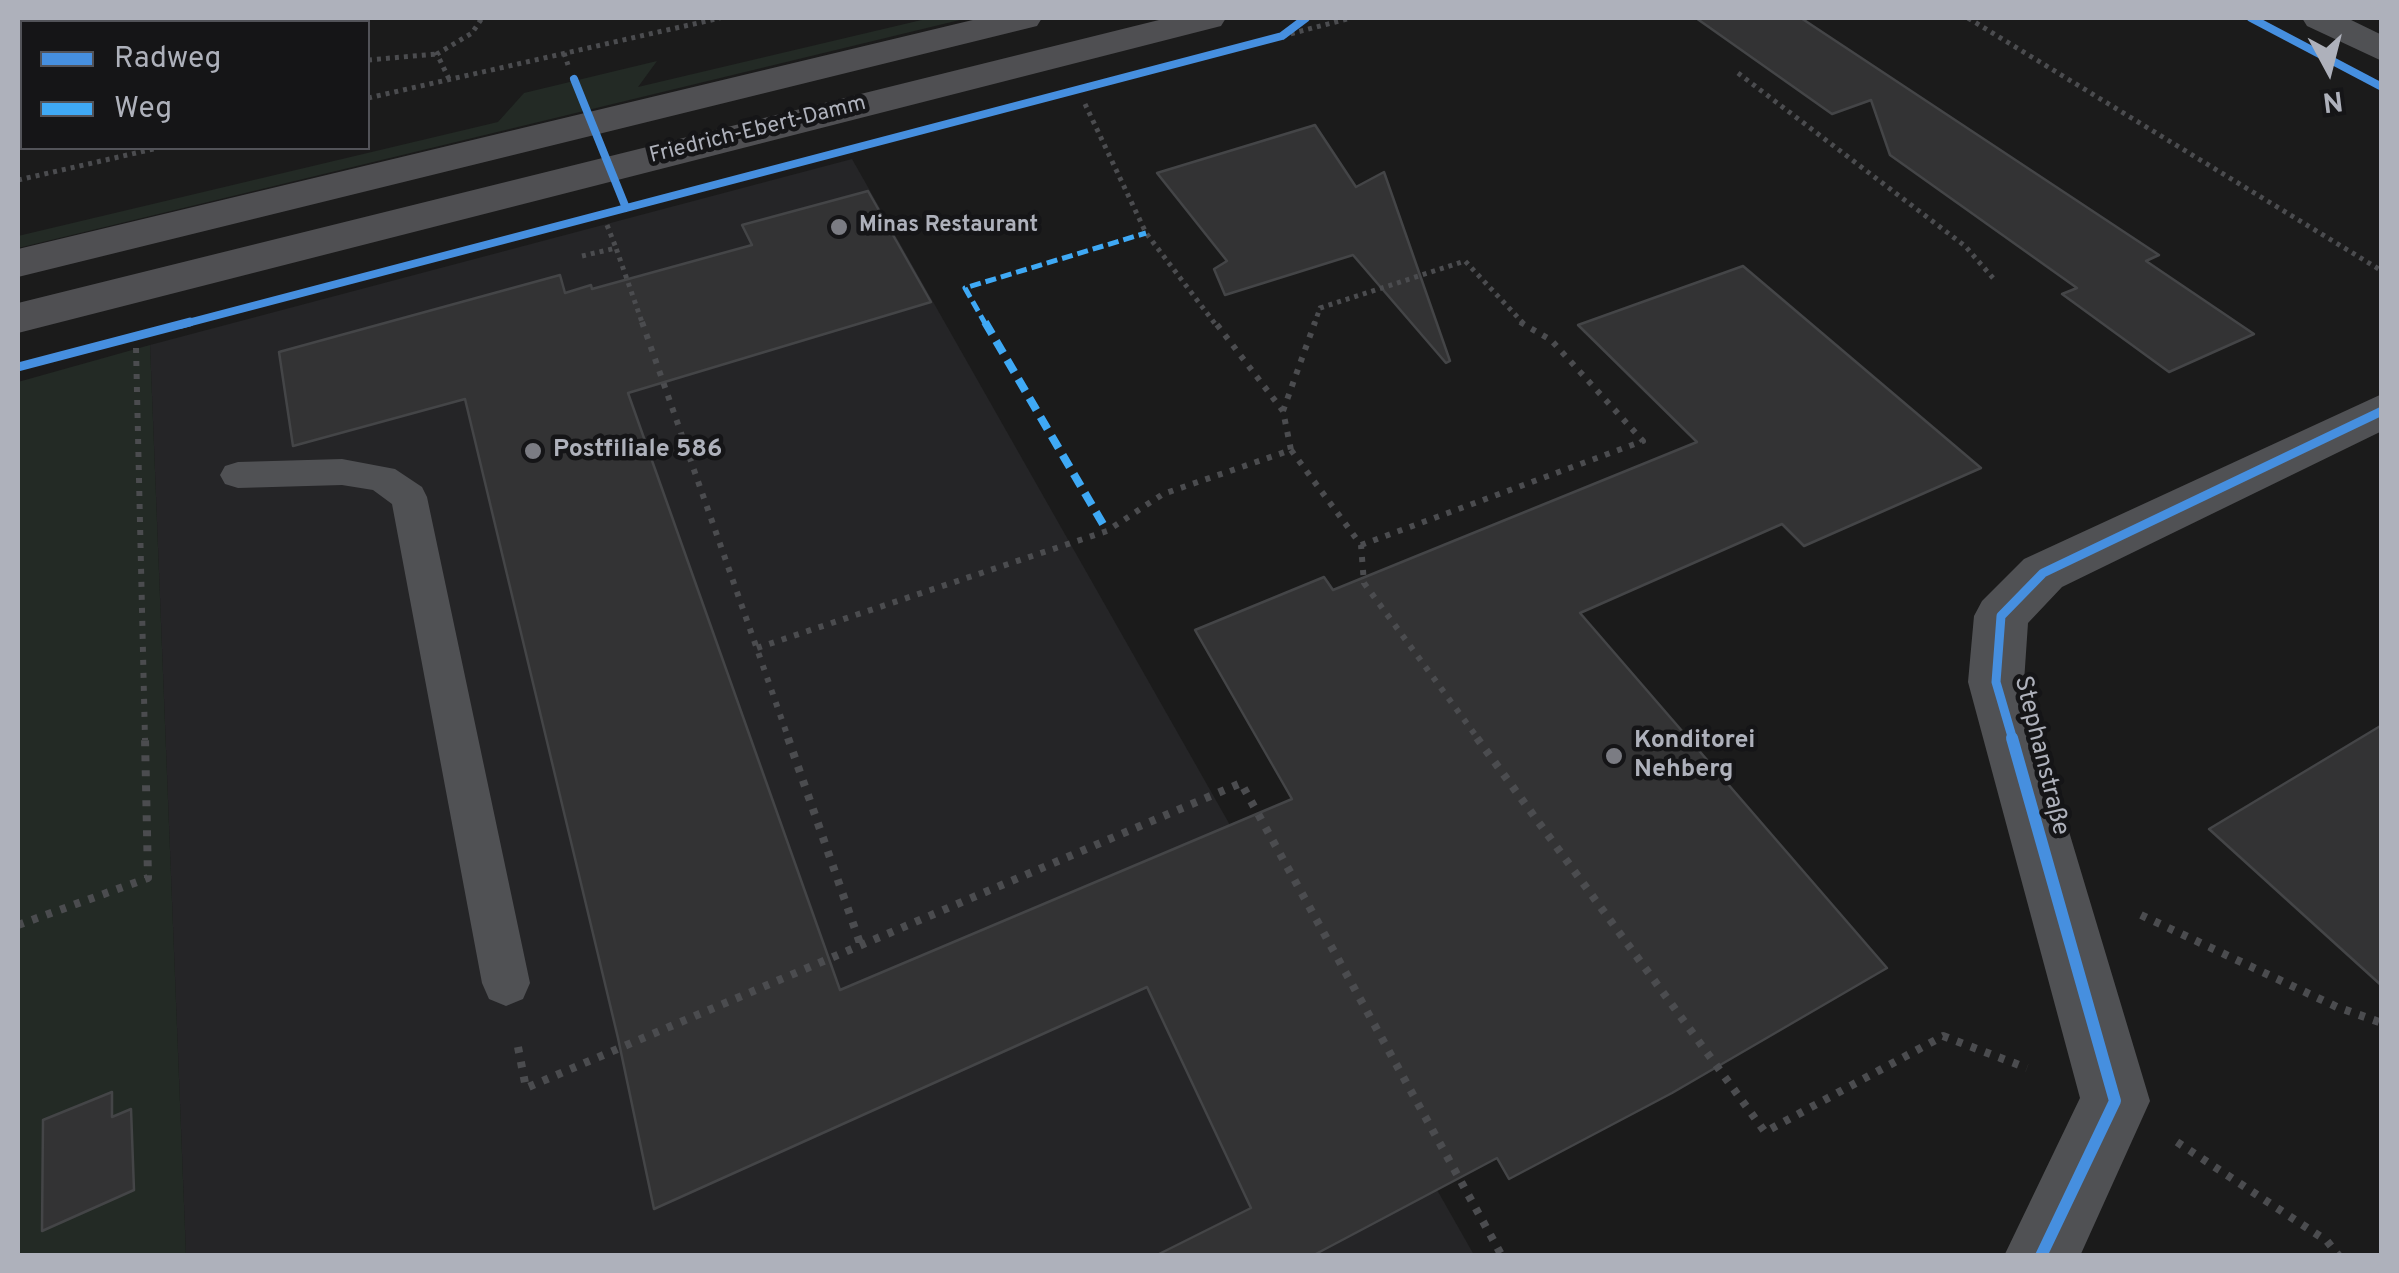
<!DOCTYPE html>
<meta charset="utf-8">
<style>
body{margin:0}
#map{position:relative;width:2399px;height:1273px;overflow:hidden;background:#1b1b1b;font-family:Overpass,sans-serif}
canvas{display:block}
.frame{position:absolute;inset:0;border:20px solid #aeb1bb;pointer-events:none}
.legend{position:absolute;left:20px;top:20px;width:350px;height:130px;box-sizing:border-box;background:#151517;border:2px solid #525359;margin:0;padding:12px 18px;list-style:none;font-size:30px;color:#aeb1bb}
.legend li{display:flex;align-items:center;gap:20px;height:50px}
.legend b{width:50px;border:2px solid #525359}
.north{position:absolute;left:2279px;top:20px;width:100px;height:100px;-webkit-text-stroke:8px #151517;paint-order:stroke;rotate:173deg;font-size:28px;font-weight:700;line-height:40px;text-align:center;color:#aeb1bb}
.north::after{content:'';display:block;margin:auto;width:35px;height:45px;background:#aeb1bb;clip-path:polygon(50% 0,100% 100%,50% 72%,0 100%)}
</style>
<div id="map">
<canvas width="2399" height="1273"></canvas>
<div class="frame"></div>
<ul class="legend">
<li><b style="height:12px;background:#468fdf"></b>Radweg</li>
<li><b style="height:12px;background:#3fa9f5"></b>Weg</li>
</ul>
<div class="north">N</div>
</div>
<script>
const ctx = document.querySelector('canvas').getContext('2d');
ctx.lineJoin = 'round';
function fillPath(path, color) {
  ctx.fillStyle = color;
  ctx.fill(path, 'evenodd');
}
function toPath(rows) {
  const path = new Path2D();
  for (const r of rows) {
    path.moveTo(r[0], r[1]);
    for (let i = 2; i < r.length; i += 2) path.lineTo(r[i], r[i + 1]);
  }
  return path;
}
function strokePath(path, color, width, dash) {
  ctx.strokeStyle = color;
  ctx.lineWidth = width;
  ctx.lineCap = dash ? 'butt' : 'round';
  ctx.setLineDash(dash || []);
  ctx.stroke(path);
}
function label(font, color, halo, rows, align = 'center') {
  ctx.font = font + ' Overpass,sans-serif';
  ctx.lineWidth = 9;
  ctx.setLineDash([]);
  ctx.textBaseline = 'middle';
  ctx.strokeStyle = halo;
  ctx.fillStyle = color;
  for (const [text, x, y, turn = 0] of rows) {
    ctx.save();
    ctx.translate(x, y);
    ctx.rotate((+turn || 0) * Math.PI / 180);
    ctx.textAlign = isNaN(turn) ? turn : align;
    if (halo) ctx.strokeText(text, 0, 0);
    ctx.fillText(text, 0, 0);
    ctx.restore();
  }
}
fillPath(toPath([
 [852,159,1474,1255,186,1255,150,345]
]), '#252527');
fillPath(toPath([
 [930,18,968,18,18,248,18,236,498,122,524,93,657,61,638,87],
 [150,345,186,1255,18,1256,18,382]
]), '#232a25');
const building = toPath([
 [1696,18,1801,18,2159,255,2146,261,2254,334,2169,372,2062,294,2077,288,1890,155,1871,100,1832,114,1696,18],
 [1315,125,1356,187,1384,172,1450,361,1446,363,1353,255,1225,295,1214,269,1227,261,1157,173,1315,125],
 [868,191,931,302,628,393,840,990,1292,799,1195,630,1324,577,1333,590,1697,442,1578,325,1743,266,1981,468,1804,546,1782,524,1580,613,1887,968,1672,1093,1509,1179,1497,1158,1312,1256,1155,1256,1251,1208,1147,987,654,1209,618,1038,465,399,293,446,279,352,560,275,565,293,591,285,592,289,752,245,742,225,868,191],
 [2382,725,2382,986,2209,829,2382,725],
 [112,1092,112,1117,131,1109,134,1190,42,1231,43,1120,112,1092]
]);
fillPath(building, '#333334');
strokePath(building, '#444547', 2.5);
strokePath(toPath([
 [1968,18,2382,271],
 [49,22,53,18],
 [202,22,207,18],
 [298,22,299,18],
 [1282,36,1351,18],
 [564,53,568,65],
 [368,60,437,54],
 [1738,73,1965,246,1993,278],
 [449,79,437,54,472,33,482,18],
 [368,98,720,18],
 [1085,104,1146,233,1216,325],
 [18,180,158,148],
 [607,225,616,248],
 [582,256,616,248,643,325],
 [1314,325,1320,308,1465,261,1525,325]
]), '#4b4c4f', 5, [4, 5]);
strokePath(toPath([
 [642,322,789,740],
 [136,348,145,740],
 [1283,411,1315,322],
 [1291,450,1361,545,1364,583,1479,740],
 [1361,545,1643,441,1551,340,1520,322],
 [757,648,1107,531,1163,494,1291,450,1283,411,1215,322]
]), '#4b4c4f', 6, [5, 8]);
strokePath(toPath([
 [788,738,861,946],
 [1477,738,1765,1132,1943,1036,2027,1068],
 [2141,915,2337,1007,2382,1023],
 [18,925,148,878,145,738],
 [518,1047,526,1088,1241,783,1502,1256],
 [2177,1142,2327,1241,2339,1256]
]), '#4b4c4f', 8, [6, 9]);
fillPath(toPath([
 [342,459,395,469,422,487,427,497,530,983,523,999,506,1006,489,999,482,983,392,504,373,490,342,485,238,488,225,484,220,475,225,466,238,462,342,459]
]), '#505154');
fillPath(toPath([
 [2302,18,2347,18,2382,35,2382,61,2307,26,2302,18],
 [2382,394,2382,431,2062,587,2028,623,2024,682,2150,1101,2080,1256,2004,1256,2080,1098,1968,682,1974,616,1982,601,2024,559,2382,394]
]), '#505154');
fillPath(toPath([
 [981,18,1042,18,1037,26,18,277,18,249,981,18],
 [1167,18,1226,18,1221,26,18,333,18,303,1167,18]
]), '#4f4f52');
strokePath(toPath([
 [986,325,965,288,1146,233]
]), '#3fa9f5', 5, [11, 5]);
strokePath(toPath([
 [985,322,1107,531]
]), '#3fa9f5', 8, [14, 8]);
strokePath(toPath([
 [2251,18,2382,87],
 [574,79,626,208],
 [180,325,1282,36,1306,18]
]), '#468fdf', 8);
strokePath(toPath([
 [18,367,190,322],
 [2013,740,1996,682,2001,616,2043,573,2382,411]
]), '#468fdf', 9);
strokePath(toPath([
 [2012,738,2115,1101,2041,1256]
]), '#468fdf', 12);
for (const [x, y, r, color] of [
 [839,227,10,"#7b7c83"],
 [533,451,10,"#7b7c83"],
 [1614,756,10,"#7b7c83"]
]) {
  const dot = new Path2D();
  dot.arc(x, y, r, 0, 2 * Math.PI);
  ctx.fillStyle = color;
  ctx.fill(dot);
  strokePath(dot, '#151517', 4);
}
label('22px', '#aeb1bb', '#151517', [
 ["Friedrich-Ebert-Damm",758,131,-14]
]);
label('bold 22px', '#aeb1bb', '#151517', [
 ["Minas Restaurant",859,227]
], 'left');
label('bold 25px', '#aeb1bb', '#151517', [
 ["Postfiliale 586",553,451],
 ["Konditorei",1634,742],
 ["Nehberg",1634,771]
], 'left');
label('25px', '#aeb1bb', '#151517', [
 ["Stephanstraße",2040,756,76]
]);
</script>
